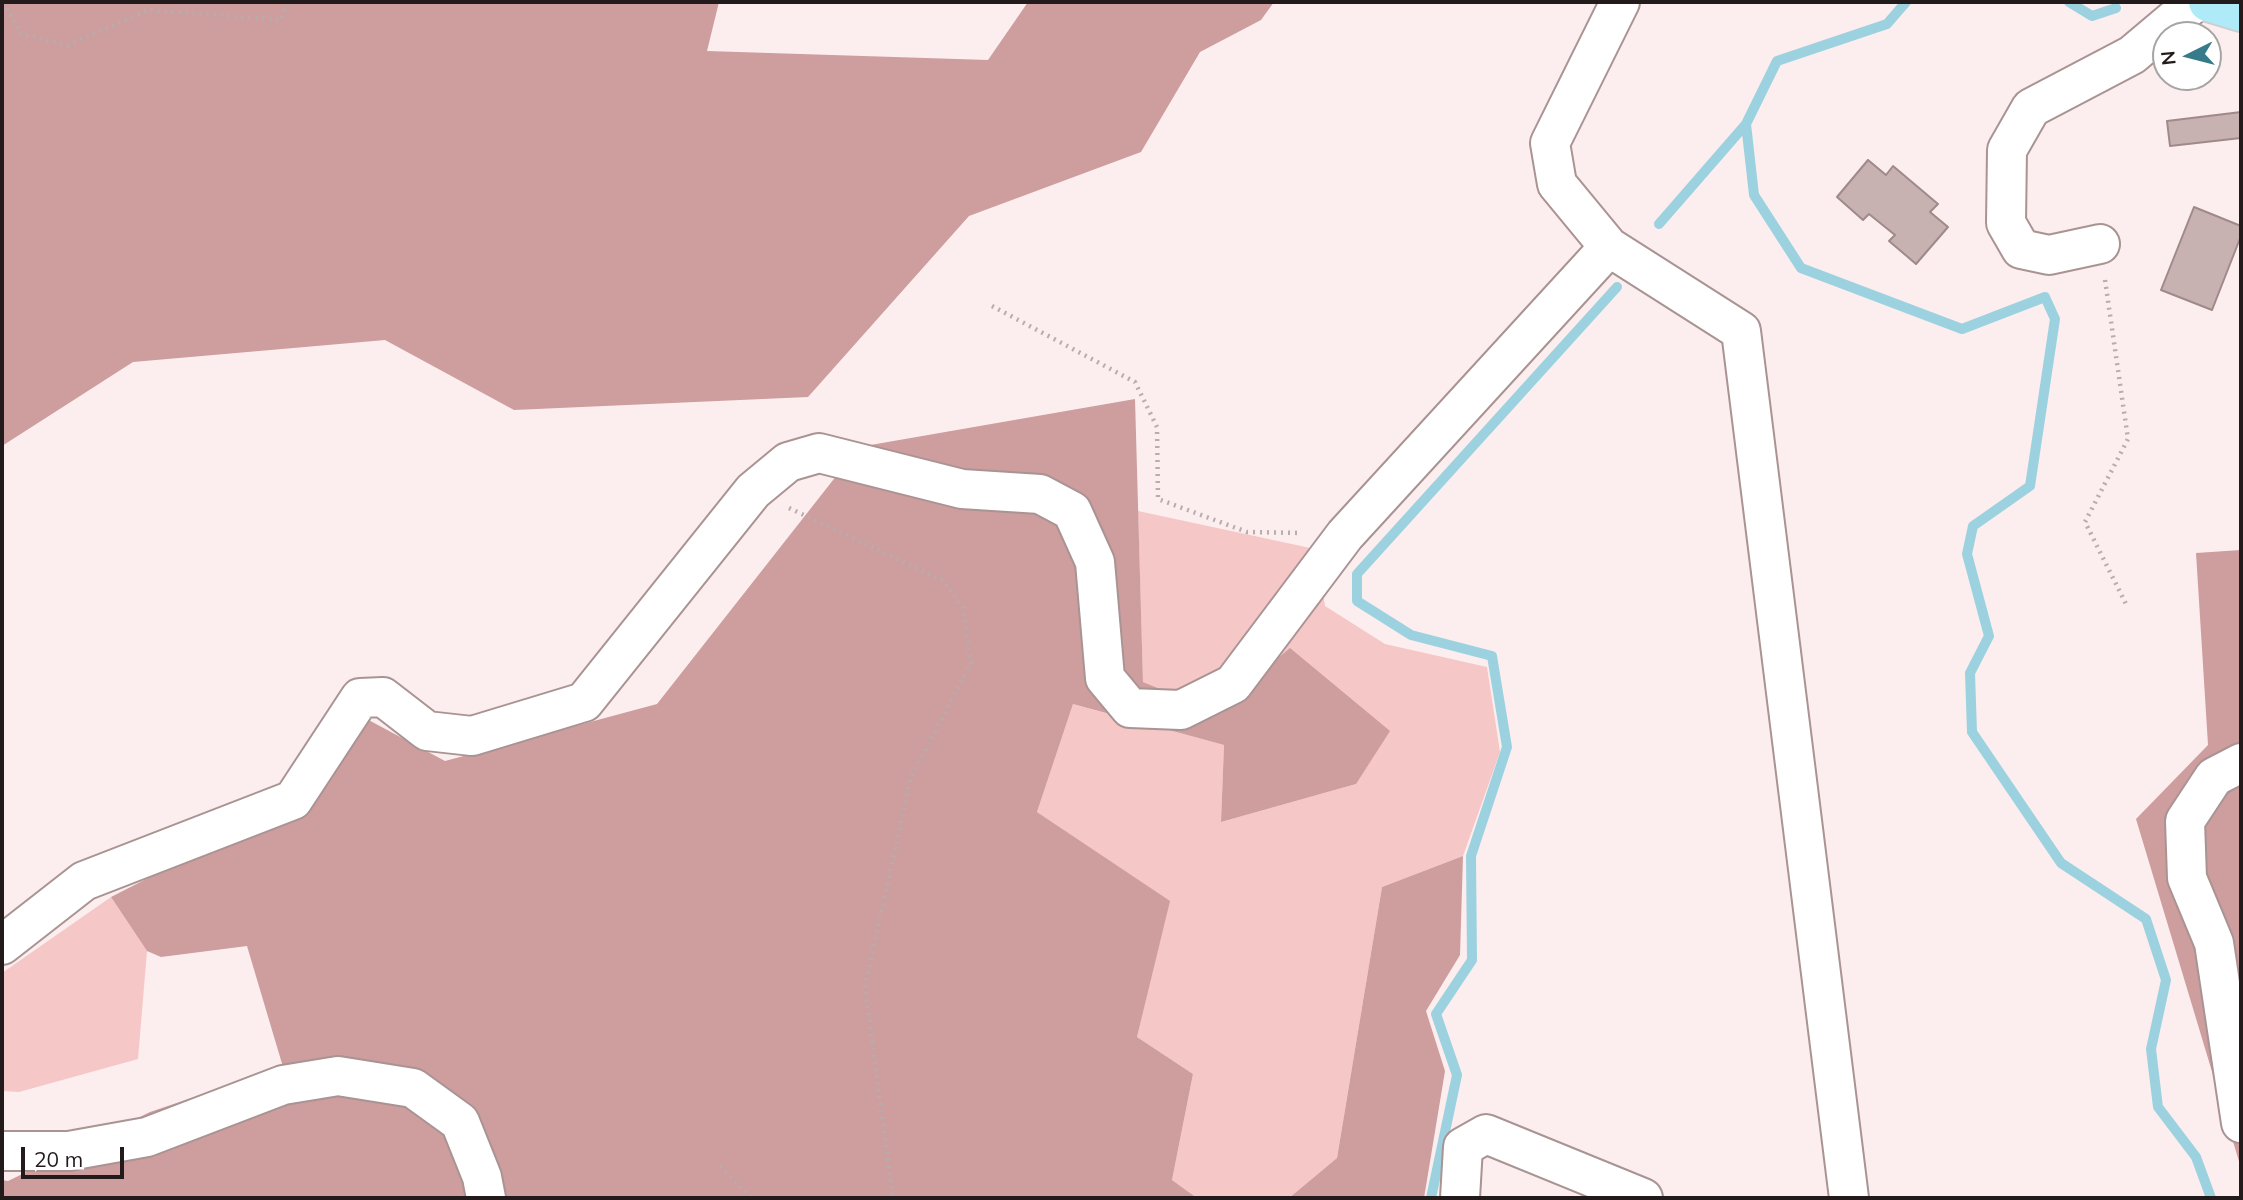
<!DOCTYPE html>
<style>
body{margin:0}
#map{position:relative;width:2243px;height:1200px;overflow:hidden;background:#fceeee;font-family:Mulish,sans-serif}
canvas{display:block}
.frame{position:absolute;inset:0;border:4px solid #231b1b;pointer-events:none}
.north{position:absolute;left:2152px;top:21px;width:70px;height:70px;box-sizing:border-box;background:#fff;border:2px solid #a7a4a4;border-radius:50%;rotate:264deg;font-size:19px;font-weight:700;line-height:28px;text-align:center;color:#231b1b}
.north::after{content:'';display:block;margin:auto;width:24px;height:32px;background:#377b8a;clip-path:polygon(50% 0,100% 100%,50% 72%,0 100%)}
.scale{position:absolute;left:21px;top:1147px;width:103px;height:32px;box-sizing:border-box;border:4px solid #231b1b;border-top:0;padding-left:9px;font-size:21px;line-height:24px;white-space:nowrap;color:#231b1b;-webkit-text-stroke:5px #fff;paint-order:stroke}
</style>
<div id="map">
<canvas width="2243" height="1200"></canvas>
<div class="frame"></div>
<div class="north">N</div>
<div class="scale">20 m</div>
</div>
<script>
const ctx = document.querySelector('canvas').getContext('2d');
ctx.lineJoin = 'round';
function fillPath(path, color) {
  ctx.fillStyle = color;
  ctx.fill(path, 'evenodd');
}
function toPath(rows) {
  const path = new Path2D();
  for (const r of rows) {
    path.moveTo(r[0], r[1]);
    for (let i = 2; i < r.length; i += 2) path.lineTo(r[i], r[i + 1]);
  }
  return path;
}
function strokePath(path, color, width, dash) {
  ctx.strokeStyle = color;
  ctx.lineWidth = width;
  ctx.lineCap = dash ? 'butt' : 'round';
  ctx.setLineDash(dash || []);
  ctx.stroke(path);
}
fillPath(toPath([
 [1138,511,1315,549,1325,606,1385,644,1487,667,1500,752,1463,856,1382,887,1337,1158,1289,1198,1197,1198,1172,1180,1193,1074,1137,1037,1169,901,1037,812,1073,704,1224,745,1221,822,1356,784,1215,711,1143,682],
 [111,897,147,951,138,1059,19,1092,2,1091,2,973]
]), '#f5c7c7');
fillPath(toPath([
 [2,2,719,2,707,51,988,60,1028,2,1274,2,1261,20,1200,52,1141,152,969,216,808,397,514,410,385,340,133,362,2,446],
 [1135,399,1143,682,1215,711,1290,648,1390,731,1356,784,1221,822,1224,745,1073,704,1037,812,1170,901,1137,1037,1193,1074,1172,1180,1197,1198,2,1198,2,1180,8,1181,150,1112,283,1067,247,946,161,957,147,951,111,897,313,794,363,717,445,761,657,704,859,447],
 [2241,550,2241,1168,2136,819,2208,745,2196,553],
 [1463,856,1460,955,1426,1011,1445,1071,1424,1198,1289,1198,1337,1158,1382,887]
]), '#ce9d9e');
strokePath(toPath([
 [2069,2,2092,16,2116,8],
 [1746,124,1754,195,1801,268,1962,329,2045,297,2055,319,2030,486,1973,526,1967,554,1989,636,1970,673,1972,732,2061,863,2146,919,2166,980,2151,1049,2158,1107,2196,1157,2211,1198],
 [1659,224,1746,124,1777,61,1887,24,1906,2],
 [1431,1198,1457,1075,1436,1014,1472,960,1471,856,1507,747,1492,656,1411,635,1357,601,1357,574,1617,287]
]), '#9cd2df', 10);
const building = toPath([
 [2241,112,2241,138,2170,146,2167,121,2241,112],
 [1868,160,1886,175,1893,166,1938,204,1930,212,1948,227,1916,264,1889,241,1895,235,1869,214,1863,220,1837,197,1868,160],
 [2194,207,2241,226,2241,236,2212,310,2161,290,2194,207]
]);
fillPath(building, '#c8b1b1');
strokePath(building, '#9f8989', 2);
const minor = toPath([
 [1620,2,1550,143,1557,184,1609,247,1741,331,1849,1198],
 [2100,244,2049,255,2021,249,2006,223,2007,150,2031,108,2132,55,2195,2],
 [2241,763,2214,777,2185,821,2187,878,2214,943,2241,1123],
 [2,945,84,881,293,800,360,698,383,697,427,731,472,736,584,702,753,491,788,462,819,453,962,489,1040,494,1072,511,1095,562,1105,678,1130,708,1181,710,1233,684,1345,535,1609,247],
 [2,1151,69,1151,147,1137,283,1085,338,1076,413,1088,460,1122,482,1177,486,1198],
 [1460,1198,1463,1147,1486,1134,1643,1198]
]);
const major = toPath([
 [2208,2,2241,12]
]);
strokePath(minor, '#a99393', 42);
strokePath(major, '#cfcdcd', 42);
strokePath(toPath([
 [3,2,21,34,68,45,148,10,281,20,288,2],
 [2105,280,2128,439,2085,522,2127,606],
 [992,306,1135,382,1157,427,1158,499,1247,532,1302,533],
 [789,508,944,581,963,608,971,663,910,780,865,986,893,1198],
 [720,1166,751,1198]
]), '#b8acac', 4.5, [2, 5]);
strokePath(minor, '#fff', 38);
strokePath(major, '#aeeaf8', 38);
</script>
